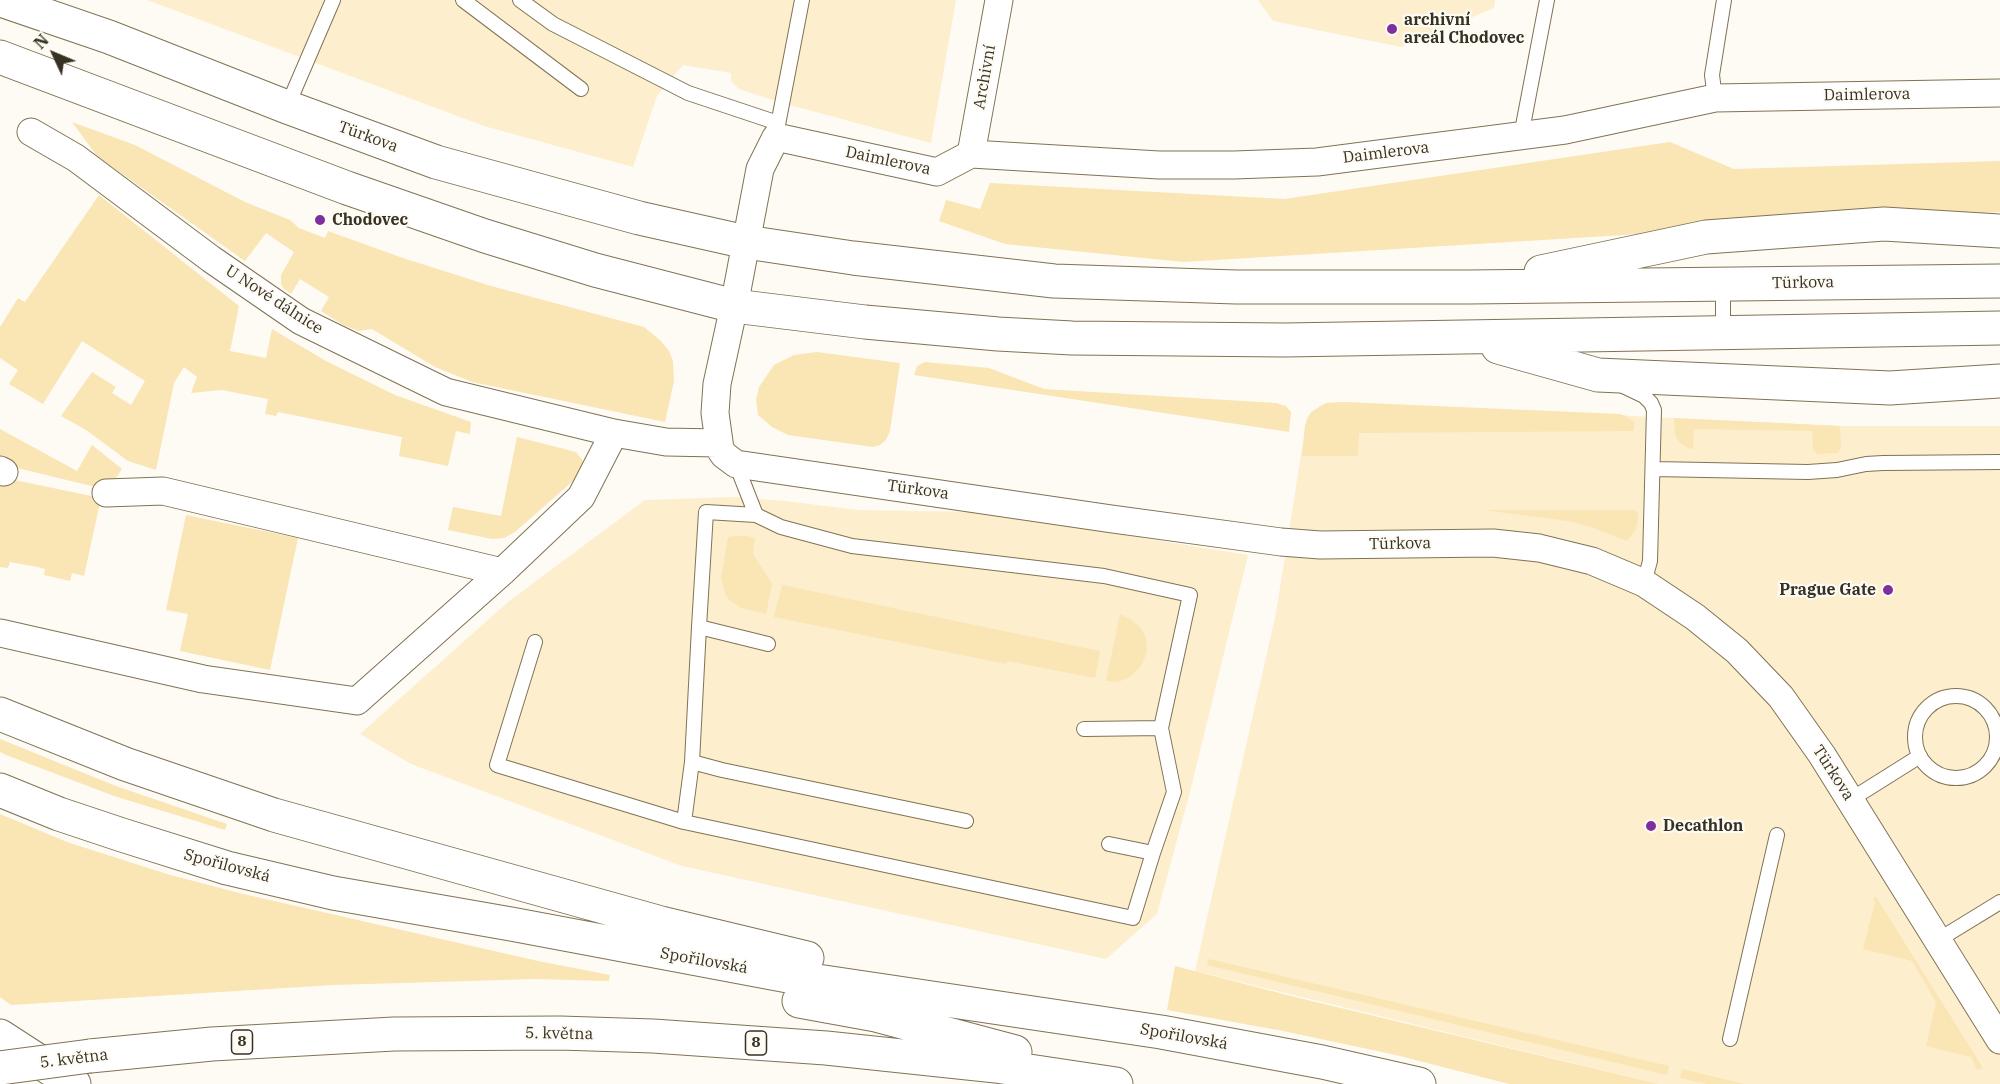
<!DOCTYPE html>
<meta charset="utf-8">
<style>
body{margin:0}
#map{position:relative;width:2000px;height:1084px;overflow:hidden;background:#fefbf5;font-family:"IBM Plex Serif",serif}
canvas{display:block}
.north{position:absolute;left:24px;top:24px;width:60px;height:60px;-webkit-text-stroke:4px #fefbf5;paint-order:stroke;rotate:314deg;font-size:16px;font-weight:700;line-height:24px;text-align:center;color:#363123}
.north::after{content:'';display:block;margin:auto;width:21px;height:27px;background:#363123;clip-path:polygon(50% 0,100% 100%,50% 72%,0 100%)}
</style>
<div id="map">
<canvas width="2000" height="1084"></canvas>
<div class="north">N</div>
</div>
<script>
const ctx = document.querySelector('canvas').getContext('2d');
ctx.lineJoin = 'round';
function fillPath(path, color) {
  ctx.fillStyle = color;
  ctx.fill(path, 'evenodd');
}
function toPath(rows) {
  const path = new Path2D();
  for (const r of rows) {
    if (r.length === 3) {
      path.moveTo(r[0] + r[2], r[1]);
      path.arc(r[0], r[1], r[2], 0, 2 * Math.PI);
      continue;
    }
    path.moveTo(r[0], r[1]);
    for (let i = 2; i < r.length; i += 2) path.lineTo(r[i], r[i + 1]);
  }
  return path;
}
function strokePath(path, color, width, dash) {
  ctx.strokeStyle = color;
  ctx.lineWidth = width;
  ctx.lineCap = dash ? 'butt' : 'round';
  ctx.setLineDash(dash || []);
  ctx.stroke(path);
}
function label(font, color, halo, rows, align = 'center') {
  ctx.font = font + ' "IBM Plex Serif",serif';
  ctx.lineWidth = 4.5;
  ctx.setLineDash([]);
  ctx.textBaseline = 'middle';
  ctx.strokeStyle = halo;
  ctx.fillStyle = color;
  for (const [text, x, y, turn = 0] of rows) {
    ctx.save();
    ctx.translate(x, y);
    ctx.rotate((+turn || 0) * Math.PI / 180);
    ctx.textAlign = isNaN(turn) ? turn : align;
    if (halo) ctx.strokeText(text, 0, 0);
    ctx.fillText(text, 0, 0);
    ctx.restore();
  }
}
fillPath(toPath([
 [147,0,956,0,931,143,782,103,739,89,731,81,731,73,683,65,657,96,633,167,484,126],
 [1258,0,1495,0,1494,8,1401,47,1273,21],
 [1343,402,1840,426,2000,426,2000,1084,1659,1084,1195,971,1276,613,1307,417,1321,405],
 [733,497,785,501,858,510,980,512,1248,555,1190,792,1157,914,1106,959,682,866,411,764,360,734,508,602,645,500]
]), '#fdeecd');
fillPath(toPath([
 [72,122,135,145,245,202,290,220,299,228,325,238,328,231,400,257,491,286,644,327,661,341,669,351,673,361,674,381,665,422,472,382,435,367,372,329,359,331,345,326,321,311,329,297,300,279,291,294,283,288,281,284,281,275,294,252,266,233,245,261,97,156],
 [1670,142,1734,169,2000,161,2000,212,1183,262,1005,244,939,221,946,200,980,209,990,183,1284,199],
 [99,195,239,306,230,351,266,358,272,329,326,361,395,395,471,422,470,434,456,431,448,466,399,456,402,437,278,412,276,416,265,414,268,399,222,390,191,393,197,377,184,367,174,383,156,470,128,461,86,430,61,416,92,372,116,387,112,393,131,405,145,381,82,341,43,404,9,384,18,370,0,358,0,327,18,298,25,302],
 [817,352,900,363,890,431,886,440,880,445,873,447,788,435,772,427,758,415,756,400,759,387,774,365,794,355],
 [925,362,989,368,1044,389,1276,403,1286,406,1291,412,1289,432,914,375,917,366],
 [1343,402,1620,414,1626,416,1634,422,1634,431,1359,433,1358,456,1302,456,1305,425,1311,412,1326,403],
 [1674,418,1840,426,1841,448,1838,453,1817,454,1813,449,1812,431,1694,429,1693,449,1688,448,1680,443,1675,435],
 [0,429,77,471,92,445,122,469,108,490,5,465,0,462],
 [517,437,576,452,584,462,582,473,515,532,504,538,492,539,448,530,453,507,501,516],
 [0,477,101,498,84,576,72,573,70,581,44,575,45,569,38,567,10,562,8,568,0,567],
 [1483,510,1635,510,1638,512,1638,519,1636,529,1627,541,1588,526,1568,521],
 [186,515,298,538,270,670,180,651,188,614,166,610],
 [734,536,747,536,755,538,753,554,772,584,766,614,741,608,728,599,725,593,721,578,728,537],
 [782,585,1100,651,1095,678,1007,661,1006,664,774,617],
 [1120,614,1130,619,1141,628,1146,638,1147,652,1141,666,1130,677,1118,682,1106,681],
 [0,739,116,786,227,824,225,830,114,796,6,755,0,752],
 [0,814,67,842,167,874,239,893,538,961,610,975,609,981,535,979,334,985,11,1005,0,997],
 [1876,897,1983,1068,1977,1070,1971,1057,1926,1046,1936,1002,1912,961,1863,949,1875,902,1873,898],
 [1209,959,1669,1066,1667,1075,1207,965],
 [1175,966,1299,998,1659,1084,1509,1084,1396,1055,1283,1031,1167,1010],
 [1682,1069,1745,1084,1706,1084,1680,1078]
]), '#fae5b4');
const lane = toPath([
 [463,0,581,89],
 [520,0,553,24,688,93,778,123],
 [1715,98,1712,75,1724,0],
 [287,107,333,0],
 [777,130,802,0],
 [1521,136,1547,0],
 [1723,332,1723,284],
 [1621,385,1644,396,1651,403,1654,410,1650,561,1644,583],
 [736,464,756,515,781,527,852,546,1104,576,1190,595,1161,728,1084,729],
 [1654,469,1808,472,1837,470,1866,464,1883,463,2000,462],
 [756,515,706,512,699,627,768,644],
 [699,627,692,762,722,770,966,821],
 [535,642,497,765,684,822,1133,918,1153,853],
 [1956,737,41],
 [1850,800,1920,756],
 [684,822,692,762],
 [1109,844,1153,853,1174,792,1161,728],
 [1938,940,2000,902],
 [1730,1039,1777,835]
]);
const street = toPath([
 [2000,93,1715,98,1565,130,1317,162,1234,165,1159,165,971,154,937,172,776,137,760,169,734,306,717,384,715,413,720,449,724,455,736,464,1112,519,1281,542,1320,545,1493,543,1539,548,1592,561,1644,583,1695,617,1737,651,1781,697,1822,755,2000,1040],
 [31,132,76,158,211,259,301,321,446,392,614,433,666,442,718,443],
 [971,154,999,0],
 [0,470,4,472],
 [106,493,163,491,502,572],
 [0,633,203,679,357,701,502,572,581,497,614,433]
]);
const secondary = toPath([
 [1,0,109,37,287,107,436,162,639,218,746,242,853,258,1054,281,1236,287,1469,287,2000,281],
 [0,57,347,188,485,236,595,270,734,306,865,322,998,334,1072,338,1285,340,2000,328],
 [1541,272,1706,237,1884,224,2000,231],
 [1498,347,1598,375,1890,388,2000,381]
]);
const highway = toPath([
 [0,714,125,764,274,815,661,923,807,958],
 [0,790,59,814,122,835,227,868,333,893,511,924,804,979,1161,1032,1322,1062,1419,1084],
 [799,1001,876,1015,1015,1052],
 [0,1036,74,1084],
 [90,1056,212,1044,394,1034,560,1033,653,1036,826,1048,996,1066,1116,1084]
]);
strokePath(lane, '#807354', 16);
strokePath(street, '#807354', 29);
strokePath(secondary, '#807354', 35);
strokePath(highway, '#807354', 35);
strokePath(lane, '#fff', 14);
strokePath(street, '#fff', 27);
strokePath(secondary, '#fff', 33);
strokePath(highway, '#fff', 33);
const highwayBridge = toPath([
 [0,1068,90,1056]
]);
strokePath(highwayBridge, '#807354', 35, []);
strokePath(highwayBridge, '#fff', 33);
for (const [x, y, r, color] of [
 [1392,29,6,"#7f2e9e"],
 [320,220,6,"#7f2e9e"],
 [1888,590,6,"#7f2e9e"],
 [1651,826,6,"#7f2e9e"]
]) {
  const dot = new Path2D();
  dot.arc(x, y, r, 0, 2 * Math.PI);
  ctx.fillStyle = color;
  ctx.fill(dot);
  strokePath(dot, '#fefbf5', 2);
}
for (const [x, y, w] of [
 [242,1042,21],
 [756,1043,21]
]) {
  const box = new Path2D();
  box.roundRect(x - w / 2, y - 12, w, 24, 4.5);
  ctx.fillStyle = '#fefbf5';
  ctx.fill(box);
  strokePath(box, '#363123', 1.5);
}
label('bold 15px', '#363123', null, [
 ["8",242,1042],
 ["8",756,1043]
]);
label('bold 16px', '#363123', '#fefbf5', [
 ["archivní",1404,20],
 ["areál Chodovec",1404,38],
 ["Chodovec",332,220],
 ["Prague Gate",1876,590,"right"],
 ["Decathlon",1663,826]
], 'left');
label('16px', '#363123', '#fefbf5', [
 ["Archivní",985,77,-80],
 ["Daimlerova",1867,95,-1],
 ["Türkova",368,137,20],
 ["Daimlerova",1386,153,-7],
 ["Daimlerova",888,161,12],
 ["Türkova",1803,283,-1],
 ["U Nové dálnice",274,300,33],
 ["Türkova",918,490,8],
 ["Türkova",1400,544,-1],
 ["Türkova",1833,773,57],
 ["Spořilovská",227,866,15],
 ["Spořilovská",704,961,10],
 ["5. května",559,1034,1],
 ["Spořilovská",1184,1037,10],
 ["5. května",74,1059,-7]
]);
</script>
